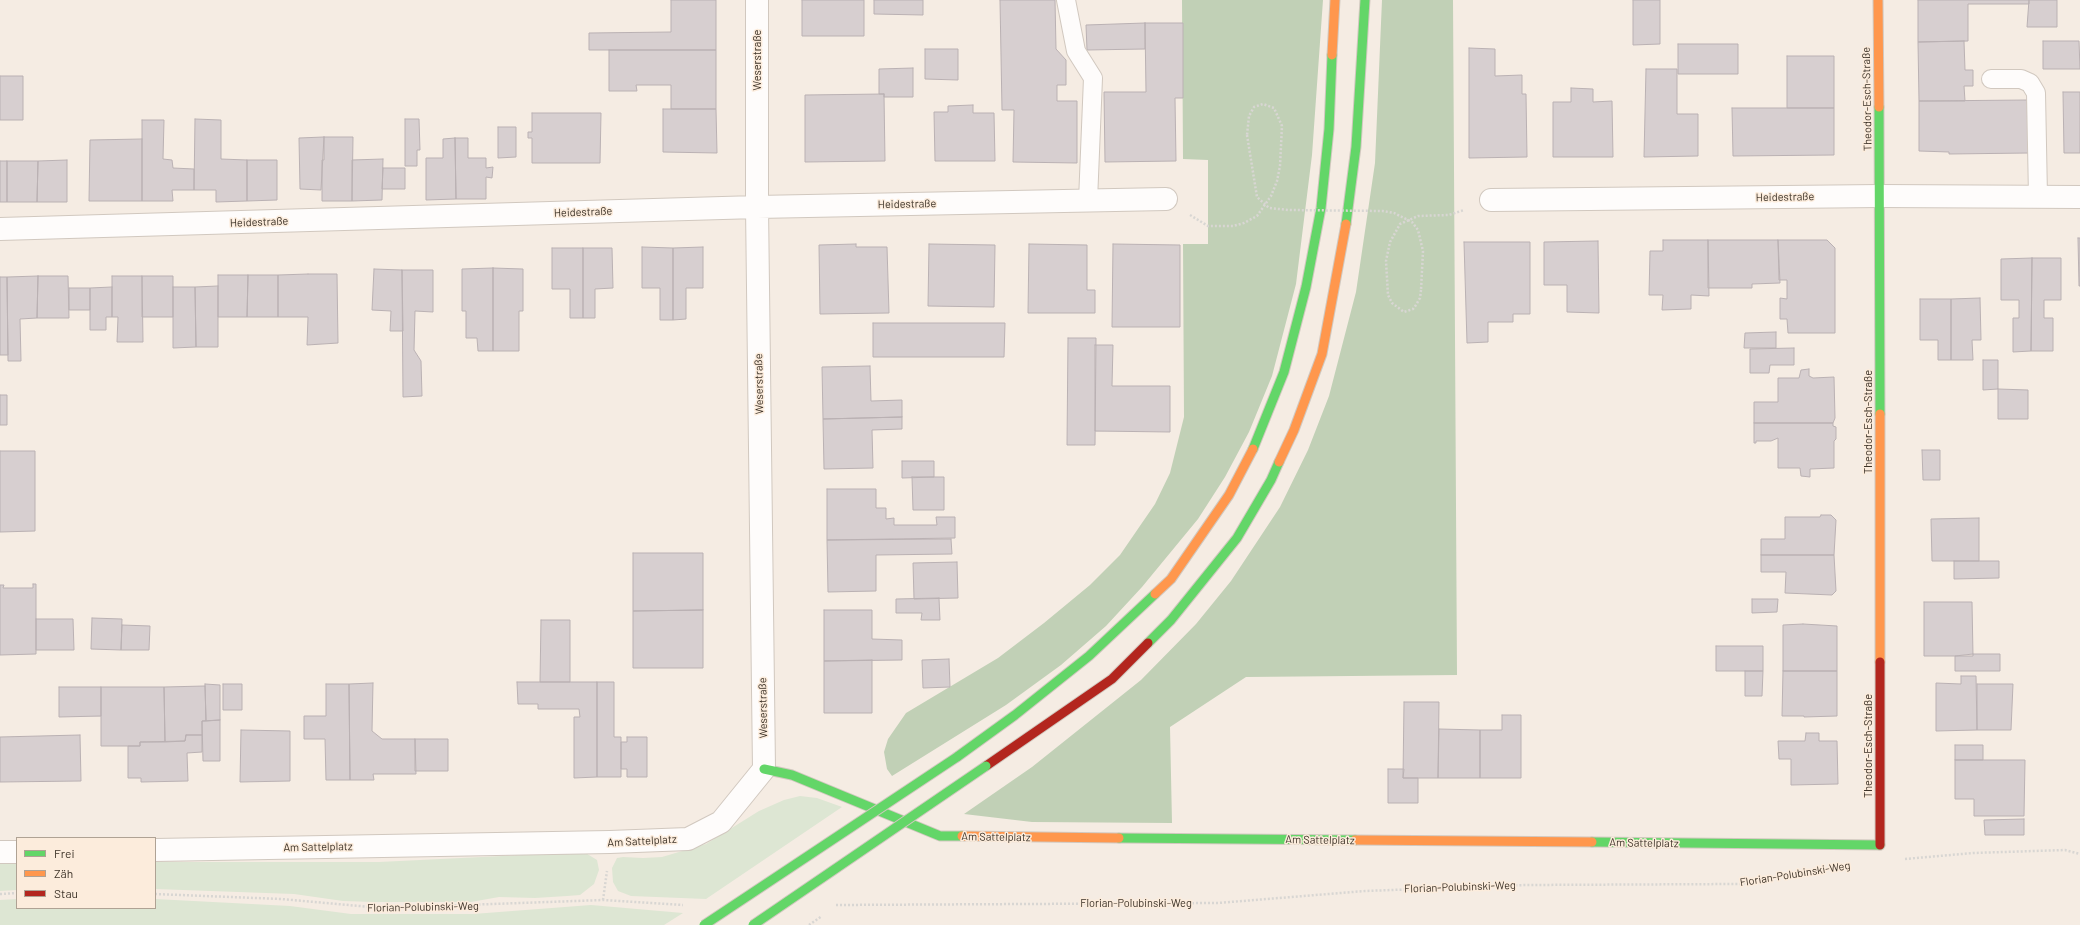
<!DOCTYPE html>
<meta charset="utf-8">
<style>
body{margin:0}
#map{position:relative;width:2080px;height:925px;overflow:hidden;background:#f5ece3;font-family:Barlow,sans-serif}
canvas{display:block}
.legend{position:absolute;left:16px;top:837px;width:140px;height:72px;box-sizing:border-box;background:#fcecdc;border:1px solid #afa294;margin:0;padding:5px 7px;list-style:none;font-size:12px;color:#3c3227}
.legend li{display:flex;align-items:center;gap:8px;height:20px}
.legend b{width:20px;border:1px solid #afa294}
</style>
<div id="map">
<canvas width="2080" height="925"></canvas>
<ul class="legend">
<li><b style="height:5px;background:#63d668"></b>Frei</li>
<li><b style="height:5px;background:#ff974d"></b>Zäh</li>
<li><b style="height:5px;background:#b3261e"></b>Stau</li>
</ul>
</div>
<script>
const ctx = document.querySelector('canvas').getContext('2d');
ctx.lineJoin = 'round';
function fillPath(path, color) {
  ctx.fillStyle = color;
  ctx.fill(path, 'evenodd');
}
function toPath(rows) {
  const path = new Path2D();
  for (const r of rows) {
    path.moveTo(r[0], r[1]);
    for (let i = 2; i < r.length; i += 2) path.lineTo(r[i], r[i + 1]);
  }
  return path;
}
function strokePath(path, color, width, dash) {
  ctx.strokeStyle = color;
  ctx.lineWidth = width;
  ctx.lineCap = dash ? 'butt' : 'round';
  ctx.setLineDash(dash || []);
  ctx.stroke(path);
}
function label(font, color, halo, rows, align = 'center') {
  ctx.font = font + ' Barlow,sans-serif';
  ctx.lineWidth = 3;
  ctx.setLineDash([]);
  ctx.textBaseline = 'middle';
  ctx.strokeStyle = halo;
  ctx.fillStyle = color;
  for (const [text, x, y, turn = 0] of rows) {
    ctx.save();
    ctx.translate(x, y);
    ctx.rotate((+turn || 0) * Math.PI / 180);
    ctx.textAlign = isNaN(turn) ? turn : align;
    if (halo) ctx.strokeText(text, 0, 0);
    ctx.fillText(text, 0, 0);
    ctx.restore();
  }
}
fillPath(toPath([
 [800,796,817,798,842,807,706,899,631,896,618,891,613,882,612,868,617,858,623,857,643,858,662,857,706,844,759,811,784,800],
 [584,852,597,860,599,870,594,884,580,895,567,896,535,898,499,897,471,902,374,902,343,901,294,894,155,889,155,862,379,862],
 [0,863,17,863,17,890,0,891],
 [17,899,17,908,155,908,155,899,290,906,351,914,473,914,591,905,683,913,664,925,0,925,0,900]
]), '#dde6d3');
fillPath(toPath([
 [1182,0,1323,0,1312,155,1296,284,1272,376,1249,432,1225,477,1198,519,1142,587,1106,626,1061,665,1006,705,892,776,887,769,884,752,888,739,906,713,998,658,1044,623,1090,585,1120,555,1155,504,1170,473,1184,417,1183,244,1208,244,1208,160,1183,159],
 [1382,0,1453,0,1457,675,1246,677,1170,727,1172,823,1032,822,964,814,1032,767,1141,680,1196,624,1231,581,1280,507,1308,450,1329,396,1356,292,1375,163]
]), '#c1d0b6');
const building = toPath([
 [671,0,716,0,716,50,589,50,589,33,671,32,671,0],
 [802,0,864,0,864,36,802,36,802,0],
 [874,0,923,0,923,15,874,14,874,0],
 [1000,0,1055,0,1056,49,1066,60,1066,85,1057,85,1057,101,1077,101,1077,163,1013,162,1014,110,1002,110,1000,0],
 [1633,0,1660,0,1660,44,1633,45,1633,0],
 [1918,0,2029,0,2029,4,1968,4,1968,41,1918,42,1918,0],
 [2029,0,2057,0,2057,27,2027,27,2029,0],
 [1145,23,1145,49,1087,50,1086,25,1145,23],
 [1145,23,1183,23,1183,98,1175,98,1176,161,1105,162,1104,92,1146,92,1145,23],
 [1964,41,1965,70,1973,70,1973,86,1964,86,1965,101,1919,101,1918,42,1964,41],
 [2043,41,2079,41,2080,69,2043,69,2043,41],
 [1678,44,1738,44,1738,74,1678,74,1678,44],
 [1469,48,1495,49,1495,76,1522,75,1522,94,1526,94,1527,157,1469,158,1469,48],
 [925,49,958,49,958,80,925,79,925,49],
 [609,50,716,50,716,109,671,109,671,85,636,85,637,91,609,91,609,50],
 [1787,56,1834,56,1834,108,1787,108,1787,56],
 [913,68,913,97,884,97,884,94,879,94,879,69,913,68],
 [1646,69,1677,69,1677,114,1698,114,1698,156,1644,157,1646,69],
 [0,76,23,76,23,120,0,120,0,76],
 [1571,88,1593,89,1593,102,1612,101,1613,157,1553,157,1553,102,1571,102,1571,88],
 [2063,92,2080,92,2080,153,2064,153,2063,92],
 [884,94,885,161,805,162,805,95,884,94],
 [2028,100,2029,153,1949,154,1949,152,1919,151,1919,101,2028,100],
 [973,105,973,113,994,113,995,161,935,161,934,112,948,112,948,106,973,105],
 [1732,108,1834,108,1834,155,1733,156,1732,108],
 [663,109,716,109,717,153,663,152,663,109],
 [532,113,601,113,600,163,532,163,532,138,528,138,528,132,532,132,532,113],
 [195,119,221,120,221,159,247,160,247,201,216,202,216,190,194,190,195,119],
 [405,119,419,119,420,150,417,150,417,166,405,166,405,119],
 [142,120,164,120,163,159,172,160,173,168,194,169,194,190,172,190,173,201,142,201,142,120],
 [498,127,516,127,516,157,498,158,498,127],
 [324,137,321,190,300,189,299,138,324,137],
 [324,137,353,137,352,201,322,201,322,160,324,160,324,137],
 [455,138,468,138,468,158,486,158,486,168,493,167,492,178,486,177,486,199,456,199,455,138],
 [455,138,456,199,426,200,426,158,443,158,443,139,455,138],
 [142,139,142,201,89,201,90,140,142,139],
 [383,159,382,200,352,201,352,160,383,159],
 [67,160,67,202,37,202,38,161,67,160],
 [247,160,277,160,277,200,247,201,247,160],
 [0,161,7,161,7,202,0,202,0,161],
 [7,161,38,161,37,202,7,202,7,161],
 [383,168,405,168,405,189,382,189,383,168],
 [2078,238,2080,238,2080,286,2079,286,2078,238],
 [1663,240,1708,240,1709,296,1691,295,1691,309,1662,310,1663,295,1649,295,1650,251,1663,251,1663,240],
 [1708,240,1778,240,1780,283,1752,284,1752,288,1708,288,1708,240],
 [1778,240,1827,240,1835,248,1835,333,1788,333,1787,319,1780,319,1780,298,1787,299,1787,280,1779,280,1778,240],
 [1598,241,1599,313,1567,312,1567,285,1544,285,1544,242,1598,241],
 [1464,242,1530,242,1530,314,1513,314,1513,322,1488,322,1488,342,1467,343,1464,242],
 [856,244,856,247,887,247,889,313,820,314,819,245,856,244],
 [929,244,995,245,994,307,928,306,929,244],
 [1029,244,1087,245,1087,290,1095,290,1095,313,1028,313,1029,244],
 [1113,244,1180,245,1180,327,1112,327,1113,244],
 [642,247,673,248,673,320,660,320,660,288,642,288,642,247],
 [703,247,703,288,686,288,686,319,673,320,673,248,703,247],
 [552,248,583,248,583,318,570,318,570,289,552,289,552,248],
 [583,248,612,248,613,288,595,289,595,318,583,318,583,248],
 [2032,258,2061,258,2061,300,2044,300,2044,318,2053,318,2053,351,2031,351,2032,258],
 [2032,258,2031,351,2013,352,2013,318,2019,318,2019,300,2001,300,2001,259,2032,258],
 [493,268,523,269,523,311,519,311,519,351,493,351,493,268],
 [493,268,493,351,478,351,477,338,466,338,466,311,462,311,462,269,493,268],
 [374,269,402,270,403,331,390,331,391,311,372,310,374,269],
 [402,270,433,270,433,312,415,311,414,350,421,361,422,396,403,397,402,270],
 [308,274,337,274,338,343,307,345,308,317,278,317,278,275,308,274],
 [218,275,248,275,247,317,218,317,218,275],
 [248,275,278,275,278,317,247,317,248,275],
 [38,276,68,276,69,318,37,318,38,276],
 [38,276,37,318,20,319,21,361,8,361,7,277,38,276],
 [112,276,142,276,143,342,117,342,118,317,112,317,112,276],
 [142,276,173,276,173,317,142,317,142,276],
 [0,277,7,277,8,355,0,355,0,277],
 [218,286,218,347,196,347,195,287,218,286],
 [112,287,112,317,106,317,106,330,90,330,90,288,112,287],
 [173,287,195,287,196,347,173,348,173,287],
 [69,288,90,288,90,310,69,310,69,288],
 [1980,298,1981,340,1972,340,1973,360,1951,360,1951,299,1980,298],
 [1920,299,1951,299,1951,360,1938,360,1938,340,1920,340,1920,299],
 [873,323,1005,323,1004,357,873,357,873,323],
 [1776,332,1776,348,1744,348,1745,333,1776,332],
 [1068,338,1096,338,1095,445,1067,445,1068,338],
 [1095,345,1113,345,1112,386,1170,386,1170,432,1095,431,1095,345],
 [1794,348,1794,365,1770,365,1769,373,1750,373,1750,349,1794,348],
 [1983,360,1998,360,1998,389,1983,390,1983,360],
 [870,366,871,401,902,400,902,417,823,419,822,367,870,366],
 [1809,369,1809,376,1813,378,1834,377,1835,418,1833,423,1754,423,1754,402,1778,402,1778,378,1799,378,1801,370,1809,369],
 [1998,389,2028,390,2028,419,1998,419,1998,389],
 [0,395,7,395,7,425,0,425,0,395],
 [902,417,902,429,872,430,873,468,824,469,823,419,902,417],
 [1754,423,1833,423,1833,426,1836,427,1836,439,1834,441,1834,468,1810,469,1810,477,1801,476,1800,468,1778,468,1778,438,1771,441,1756,441,1756,443,1754,443,1754,423],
 [1922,450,1940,450,1940,480,1923,480,1922,450],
 [0,451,35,451,35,531,0,532,0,451],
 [902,461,934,461,934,477,902,478,902,461],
 [912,477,944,477,944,510,913,510,912,477],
 [827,489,876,489,876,508,886,508,886,519,894,518,894,525,937,525,936,517,955,517,955,538,827,540,827,489],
 [1821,515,1831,515,1836,520,1834,555,1761,555,1761,539,1785,539,1785,517,1820,517,1821,515],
 [1979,518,1979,561,1932,561,1931,519,1979,518],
 [951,539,952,554,876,555,876,591,828,592,827,540,951,539],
 [633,553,703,553,703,610,633,611,633,553],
 [1761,555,1834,555,1836,591,1832,595,1785,593,1786,572,1761,572,1761,555],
 [1954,561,1999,561,1999,578,1954,579,1954,561],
 [957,562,958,598,914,599,913,563,957,562],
 [33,584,36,584,36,654,0,655,0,585,4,585,3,588,33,588,33,584],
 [939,598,940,620,921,620,922,613,896,613,896,599,939,598],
 [1752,599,1778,599,1777,612,1752,613,1752,599],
 [1924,602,1972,602,1973,656,1924,656,1924,602],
 [703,610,703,668,633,668,633,611,703,610],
 [824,610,872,610,872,639,902,640,902,660,824,661,824,610],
 [92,618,122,619,121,650,91,649,92,618],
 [36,619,73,619,74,650,36,650,36,619],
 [541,620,570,620,570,682,540,682,541,620],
 [1803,624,1837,626,1837,671,1783,671,1783,625,1803,624],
 [122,625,150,626,149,650,121,650,122,625],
 [1716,646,1763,646,1763,671,1716,671,1716,646],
 [1973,654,2000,654,2000,671,1955,671,1955,656,1973,654],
 [949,659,950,687,923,688,922,660,949,659],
 [872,660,872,713,824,713,824,661,872,660],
 [1745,671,1763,671,1762,696,1745,696,1745,671],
 [1783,671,1837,671,1837,716,1804,717,1804,716,1782,716,1783,671],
 [1961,676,1976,676,1977,730,1936,731,1936,683,1961,684,1961,676],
 [517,682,597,682,597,777,574,778,574,717,580,717,579,709,538,709,538,704,518,704,517,682],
 [597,682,614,682,614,737,621,737,621,777,597,777,597,682],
 [373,683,372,731,382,739,415,739,416,774,373,774,374,780,350,780,349,684,373,683],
 [205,684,220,685,220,720,206,721,205,684],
 [223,684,242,684,242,710,223,710,223,684],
 [326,684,349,684,350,780,326,780,325,739,304,739,304,716,326,716,326,684],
 [1977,684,2013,684,2011,730,1977,730,1977,684],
 [205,686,206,721,202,721,202,735,186,735,185,741,165,742,164,687,205,686],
 [59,687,101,687,101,716,59,717,59,687],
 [101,687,164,687,165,742,140,742,140,746,101,746,101,687],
 [1404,702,1439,702,1438,778,1403,778,1404,702],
 [1502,715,1521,715,1521,778,1480,778,1480,730,1502,730,1502,715],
 [220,720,220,761,203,761,202,721,220,720],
 [1439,729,1480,730,1480,778,1438,778,1439,729],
 [241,730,290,731,290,781,240,782,241,730],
 [1806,733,1819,733,1819,741,1837,741,1838,784,1791,785,1791,759,1779,759,1778,741,1805,741,1806,733],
 [80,735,81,781,0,782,0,737,80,735],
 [186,735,202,735,202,752,187,753,188,781,141,782,141,778,128,778,128,746,140,746,140,742,185,741,186,735],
 [627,737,647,737,647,777,627,777,627,769,621,769,621,742,627,742,627,737],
 [415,739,448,739,448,771,415,771,415,739],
 [1955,745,1983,745,1983,760,1955,760,1955,745],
 [1955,760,2025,760,2024,816,1974,816,1974,799,1955,799,1955,760],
 [1388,769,1404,769,1403,778,1418,778,1418,803,1388,803,1388,769],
 [2024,819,2024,835,1985,835,1984,820,2024,819]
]);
fillPath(building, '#d7cfd0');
strokePath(building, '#bab1b3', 1);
const lane = toPath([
 [1066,0,1076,51,1093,78,1088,201],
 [1991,79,2021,79,2030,83,2036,93,2038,197]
]);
const street = toPath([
 [1491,200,1880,196,2080,197],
 [0,229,757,207,1166,199],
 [155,850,610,842,688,839,721,822,764,769,757,207,757,0],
 [0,852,17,852]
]);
const fast = toPath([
 [1879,107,1880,414],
 [1346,224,1356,147,1365,0],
 [1253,449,1284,372,1306,287,1321,208,1329,129,1332,55],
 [1148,643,1171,620,1237,538,1271,480,1279,462],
 [957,757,1015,715,1089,656,1155,594],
 [764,769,792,775,940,836,962,836],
 [1119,838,1355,840],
 [1592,842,1880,845]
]);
const slow = toPath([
 [1878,0,1879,107],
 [1332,55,1335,0],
 [1880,414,1880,662],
 [1279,462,1294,430,1322,354,1346,224],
 [1155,594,1171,579,1229,495,1253,449],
 [962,836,1119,838],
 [1355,840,1592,842]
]);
const jam = toPath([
 [986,766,1112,679,1148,643],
 [1880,845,1880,662]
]);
strokePath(lane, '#d1c8bf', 20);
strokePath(street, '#d1c8bf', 24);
strokePath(fast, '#d1c8bf', 11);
strokePath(slow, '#d1c8bf', 11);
strokePath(jam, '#d1c8bf', 11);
strokePath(toPath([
 [1190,215,1208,226,1233,226,1244,223,1257,216,1271,196,1277,181,1280,166,1282,126,1274,108,1263,104,1254,107,1249,116,1247,135],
 [1421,290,1420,298,1416,305,1413,309,1404,312,1392,303,1388,295,1386,261,1390,242,1400,224,1418,216,1449,215,1464,210],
 [1905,859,1973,853,2065,850,2080,854],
 [0,894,17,893],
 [155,894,281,899,382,908,603,900,683,905],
 [603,900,607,871],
 [836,905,1218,903,1365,891,1526,885,1740,884,1785,875],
 [809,925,822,916]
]), '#d8d6d3', 2.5, [2, 2]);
strokePath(lane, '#fefcfb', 18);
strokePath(street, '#fefcfb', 22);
strokePath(fast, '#63d668', 9);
strokePath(slow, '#ff974d', 9);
strokePath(jam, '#b3261e', 9);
const fastBridge = toPath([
 [704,925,957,757],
 [753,925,986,766]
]);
strokePath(fastBridge, '#d1c8bf', 11, []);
strokePath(toPath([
 [1247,135,1257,197,1269,208,1289,210,1383,211,1394,213,1412,222,1418,230,1423,251,1421,290]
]), '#d8d6d3', 2.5, [2, 2]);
strokePath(fastBridge, '#63d668', 9);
label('11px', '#3c3227', '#fcecdc', [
 ["Weserstraße",757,60,-90],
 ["Theodor-Esch-Straße",1867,99,-91],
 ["Heidestraße",1785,197,-1],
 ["Heidestraße",907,204,-1],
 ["Heidestraße",583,212,-2],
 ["Heidestraße",259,222,-2],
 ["Weserstraße",759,384,-91],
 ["Theodor-Esch-Straße",1868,422,-90],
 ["Weserstraße",763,708,-91],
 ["Theodor-Esch-Straße",1868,746,-90],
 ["Am Sattelplatz",996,837,1],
 ["Am Sattelplatz",1320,840,1],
 ["Am Sattelplatz",642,841,-3],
 ["Am Sattelplatz",1644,843,1],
 ["Am Sattelplatz",318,847,-1],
 ["Florian-Polubinski-Weg",1795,874,-9],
 ["Florian-Polubinski-Weg",1460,887,-2],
 ["Florian-Polubinski-Weg",1136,903],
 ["Florian-Polubinski-Weg",423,907,-1]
]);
</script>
